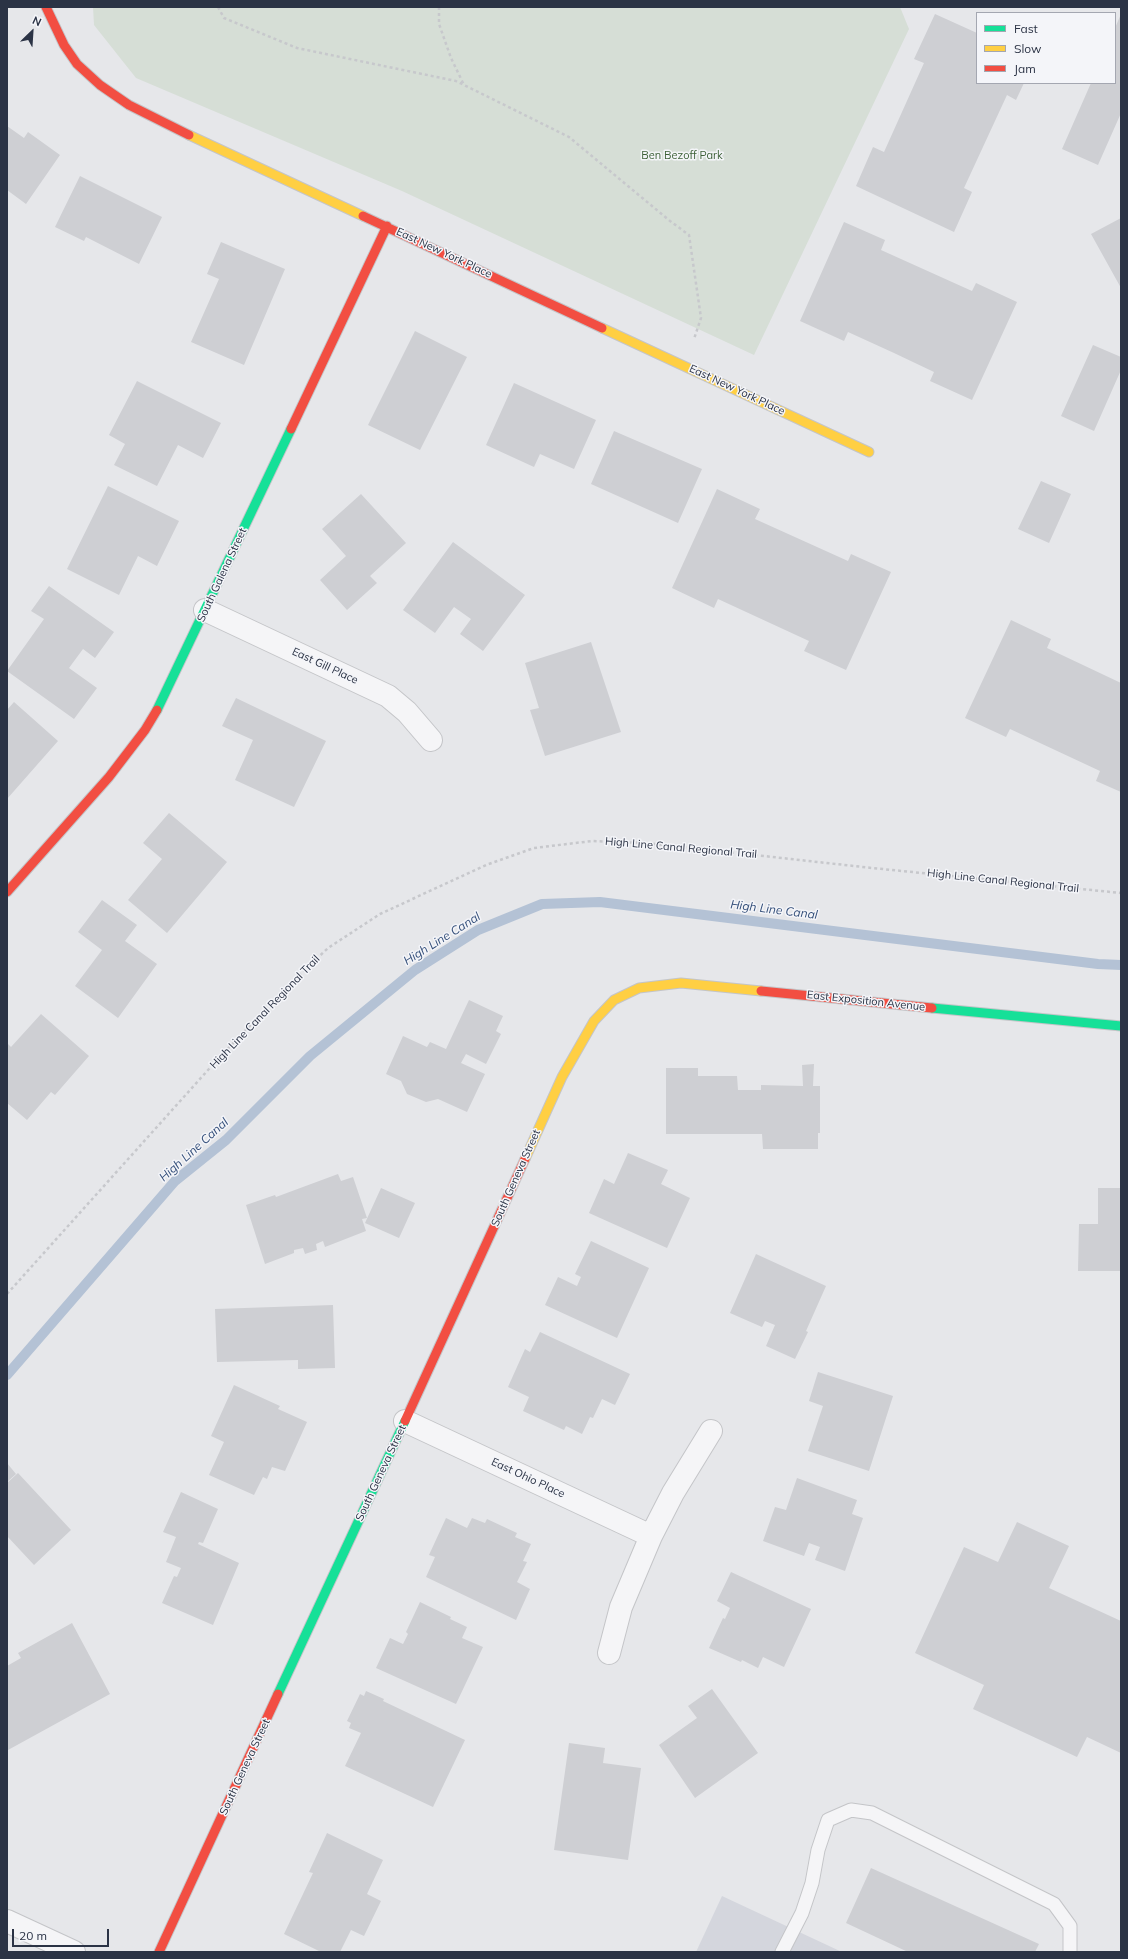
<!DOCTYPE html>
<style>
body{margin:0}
#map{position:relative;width:1128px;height:1959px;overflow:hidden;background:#e6e7ea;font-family:Mulish,sans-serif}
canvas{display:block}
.frame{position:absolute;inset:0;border:8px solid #2b3345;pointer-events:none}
.legend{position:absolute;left:976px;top:12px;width:140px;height:72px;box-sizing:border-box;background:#f4f5f9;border:1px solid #a4a7b1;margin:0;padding:5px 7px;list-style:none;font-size:12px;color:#2b3345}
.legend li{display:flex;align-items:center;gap:8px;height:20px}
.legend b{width:20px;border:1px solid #a4a7b1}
.north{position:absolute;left:12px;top:12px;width:40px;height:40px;-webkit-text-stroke:3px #f4f5f9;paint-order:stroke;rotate:25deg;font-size:11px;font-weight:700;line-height:16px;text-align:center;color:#2b3345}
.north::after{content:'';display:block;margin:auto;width:14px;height:18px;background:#2b3345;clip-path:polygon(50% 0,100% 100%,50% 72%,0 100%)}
.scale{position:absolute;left:12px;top:1929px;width:97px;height:18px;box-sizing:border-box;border:2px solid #2b3345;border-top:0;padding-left:5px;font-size:12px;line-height:14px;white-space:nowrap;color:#2b3345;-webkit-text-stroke:3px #f4f5f9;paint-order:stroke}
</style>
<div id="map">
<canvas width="1128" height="1959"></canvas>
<div class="frame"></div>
<ul class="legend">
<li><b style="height:5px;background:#16e098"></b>Fast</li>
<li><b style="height:5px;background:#ffcf43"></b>Slow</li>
<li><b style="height:5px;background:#f24e42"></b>Jam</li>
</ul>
<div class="north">N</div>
<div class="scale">20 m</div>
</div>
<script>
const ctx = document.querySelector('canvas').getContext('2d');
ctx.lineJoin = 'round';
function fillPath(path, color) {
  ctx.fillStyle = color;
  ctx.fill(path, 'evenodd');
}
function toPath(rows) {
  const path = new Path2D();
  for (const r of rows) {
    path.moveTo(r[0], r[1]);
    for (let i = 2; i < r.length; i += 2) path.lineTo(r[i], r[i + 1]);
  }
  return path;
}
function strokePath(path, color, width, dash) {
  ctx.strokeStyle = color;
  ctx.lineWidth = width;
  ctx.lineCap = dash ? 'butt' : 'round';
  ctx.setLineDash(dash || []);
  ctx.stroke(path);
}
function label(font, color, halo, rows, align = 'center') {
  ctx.font = font + ' Mulish,sans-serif';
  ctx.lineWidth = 3;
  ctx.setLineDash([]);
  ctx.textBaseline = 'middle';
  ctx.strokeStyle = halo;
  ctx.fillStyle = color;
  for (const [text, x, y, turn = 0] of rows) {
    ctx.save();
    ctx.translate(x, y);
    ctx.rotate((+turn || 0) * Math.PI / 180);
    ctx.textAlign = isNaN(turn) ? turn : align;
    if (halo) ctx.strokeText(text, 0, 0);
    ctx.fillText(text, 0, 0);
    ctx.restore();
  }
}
fillPath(toPath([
 [722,1896,842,1952,696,1952]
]), '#d4d6dd');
fillPath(toPath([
 [93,7,900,7,909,29,754,355,402,191,136,78,94,25]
]), '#d6ded6');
strokePath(toPath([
 [7,1375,175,1181,226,1140,310,1056,415,970,478,930,542,904,600,902,1098,964,1121,965]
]), '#b4c2d5', 10);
fillPath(toPath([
 [935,14,977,33,977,83,1024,83,1016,100,1007,95,964,188,972,192,954,232,856,186,873,147,884,152,924,63,914,59],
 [1121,14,1121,113,1098,165,1062,149,1091,83,1115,83,1115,28],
 [7,126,24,138,28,132,60,155,26,204,7,190],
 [80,176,162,217,139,264,86,237,84,241,55,227],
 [1121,218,1121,288,1091,234],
 [844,222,885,240,881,250,972,291,976,283,1017,302,972,400,930,381,934,372,894,353,848,332,844,341,800,321],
 [221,242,285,269,244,365,191,342,219,279,207,274],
 [415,331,467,357,420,450,368,425],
 [1093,345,1121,357,1121,370,1094,431,1061,416],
 [137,381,221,423,203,458,178,445,157,486,114,465,125,444,109,435],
 [514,383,596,420,574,469,540,454,534,467,486,445],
 [614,431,702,469,678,523,591,484],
 [1041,481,1071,494,1049,543,1018,529],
 [108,486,179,521,157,566,138,556,119,595,67,569],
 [717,489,760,509,755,519,848,561,851,554,891,572,846,670,804,651,809,641,718,599,714,608,672,588],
 [361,494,406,543,370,576,377,583,347,610,320,580,346,556,322,529],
 [453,542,525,595,483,651,460,634,471,619,454,607,435,633,403,610],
 [49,586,114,632,95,658,83,649,69,668,97,688,74,719,7,671,44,619,31,611],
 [1011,620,1051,639,1047,648,1121,683,1121,792,1096,781,1100,771,1010,729,1006,737,965,718],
 [591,642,621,732,545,756,530,710,539,708,525,663],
 [236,698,326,741,294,807,235,780,253,740,222,726],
 [14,702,58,741,7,799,7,710],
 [169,813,227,862,167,933,128,900,162,859,143,843],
 [102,900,137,925,125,941,157,964,118,1018,75,986,102,950,78,932],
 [469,1000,503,1016,496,1031,501,1034,486,1064,466,1054,461,1063,485,1074,467,1112,438,1099,426,1102,407,1094,401,1081,386,1074,403,1036,427,1047,430,1042,446,1049],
 [41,1014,89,1056,55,1095,51,1092,27,1120,7,1103,7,1043,11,1047],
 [814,1064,813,1086,820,1086,820,1133,818,1133,818,1149,763,1149,762,1134,666,1134,666,1068,698,1068,698,1076,737,1076,738,1090,761,1090,761,1085,803,1086,802,1065],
 [628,1153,668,1170,661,1184,690,1198,667,1248,589,1213,604,1179,614,1184],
 [338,1174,341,1181,353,1177,367,1218,362,1219,366,1231,325,1247,323,1241,316,1244,317,1250,305,1254,303,1248,294,1250,294,1253,265,1264,246,1205,275,1195,276,1197],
 [381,1188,415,1203,399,1238,365,1223],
 [1098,1188,1121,1188,1121,1271,1078,1271,1079,1224,1098,1224],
 [591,1241,649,1268,617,1338,545,1305,558,1277,577,1286,581,1277,575,1274],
 [756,1254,826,1286,806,1331,808,1332,795,1359,766,1346,775,1325,765,1321,762,1327,730,1313],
 [333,1305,335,1368,298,1369,298,1360,217,1362,215,1309],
 [540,1332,630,1374,615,1405,602,1399,593,1418,590,1417,582,1434,566,1426,564,1430,523,1411,529,1397,508,1387,525,1349,530,1352],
 [818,1372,893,1396,869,1471,808,1451,823,1406,809,1401],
 [234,1385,280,1406,278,1409,307,1422,285,1471,272,1467,267,1479,263,1477,254,1495,209,1475,224,1442,211,1436],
 [7,1463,16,1474,7,1482],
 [18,1473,71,1530,34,1565,7,1536,7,1483],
 [797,1478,857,1500,852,1514,863,1518,845,1571,815,1560,820,1547,809,1543,804,1556,763,1541,775,1507,786,1510],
 [181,1492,218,1509,203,1543,199,1542,198,1544,239,1563,213,1625,162,1603,174,1576,177,1577,181,1568,166,1562,176,1537,163,1532],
 [446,1518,467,1528,472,1518,485,1523,487,1519,517,1533,515,1537,531,1544,523,1561,527,1562,517,1582,530,1589,516,1620,426,1577,435,1557,429,1555],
 [1017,1522,1069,1546,1049,1588,1121,1621,1121,1753,1087,1737,1077,1757,973,1709,984,1685,915,1653,964,1547,998,1562],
 [731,1572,811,1609,784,1667,763,1657,758,1668,742,1660,741,1662,709,1648,723,1618,725,1619,730,1608,717,1601],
 [420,1602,451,1617,450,1619,467,1627,462,1638,483,1647,456,1704,376,1668,390,1638,403,1644,408,1634,406,1632],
 [72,1623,110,1694,8,1750,7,1666,21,1658,18,1653],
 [712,1689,758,1753,695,1798,659,1745,697,1718,688,1706],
 [366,1691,384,1699,383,1701,465,1740,433,1807,345,1766,361,1733,349,1728,351,1723,347,1721,360,1694,364,1696],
 [569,1743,605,1748,603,1763,641,1768,628,1860,554,1850],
 [327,1833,383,1860,367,1894,381,1901,364,1936,351,1930,340,1952,321,1952,284,1934,313,1873,309,1872],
 [871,1868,1039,1944,1035,1952,908,1952,846,1923]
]), '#cecfd3');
const lane = toPath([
 [782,1952,802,1913,812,1883,818,1850,828,1820,851,1810,872,1813,1054,1904,1070,1926,1070,1952]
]);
const street = toPath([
 [205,610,388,696,407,712,431,740],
 [405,1421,651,1536],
 [609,1653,621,1607,651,1536,673,1493,711,1431],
 [7,1921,74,1952]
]);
const fast = toPath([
 [157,710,291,429],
 [932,1008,1121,1026],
 [278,1694,405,1421]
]);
const slow = toPath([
 [189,135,363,216],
 [602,328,869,452],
 [525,1159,562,1077,594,1021,614,1000,639,988,681,983,761,991]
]);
const jam = toPath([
 [46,7,64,45,77,64,100,85,129,105,189,135],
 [363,216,602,328],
 [291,429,387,226],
 [7,892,109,777,145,730,157,710],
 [761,991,932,1008],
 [405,1421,525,1159],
 [159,1952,278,1694]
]);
strokePath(lane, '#c4c5c8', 15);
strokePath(street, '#c4c5c8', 24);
strokePath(fast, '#c4c5c8', 11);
strokePath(slow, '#c4c5c8', 11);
strokePath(jam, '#c4c5c8', 11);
strokePath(toPath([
 [218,7,224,18,297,48,456,81,569,137,670,221,689,235,701,318,694,339],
 [439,7,439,24,451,58,464,85],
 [7,1294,217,1060,286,988,328,948,380,914,486,865,534,848,592,841,646,843,872,868,1121,893]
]), '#c7c8cc', 2.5, [3, 3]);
strokePath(lane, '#f5f5f7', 13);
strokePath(street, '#f5f5f7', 22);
strokePath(fast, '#16e098', 9);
strokePath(slow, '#ffcf43', 9);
strokePath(jam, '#f24e42', 9);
label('11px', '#3d6138', '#f4f5f9', [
 ["Ben Bezoff Park",682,156]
]);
label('11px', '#2b3345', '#f4f5f9', [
 ["East New York Place",444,253,25],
 ["East New York Place",737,390,25],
 ["South Galena Street",222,575,-65],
 ["East Gill Place",325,666,25],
 ["High Line Canal Regional Trail",681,848,5],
 ["High Line Canal Regional Trail",1003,881,6],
 ["East Exposition Avenue",866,1001,6],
 ["High Line Canal Regional Trail",265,1012,-46],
 ["South Geneva Street",516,1178,-66],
 ["South Geneva Street",381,1473,-65],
 ["East Ohio Place",528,1478,25],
 ["South Geneva Street",245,1767,-65]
]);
label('italic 12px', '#344f7a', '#f4f5f9', [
 ["High Line Canal",774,910,7],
 ["High Line Canal",442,939,-32],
 ["High Line Canal",194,1150,-42]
]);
</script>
